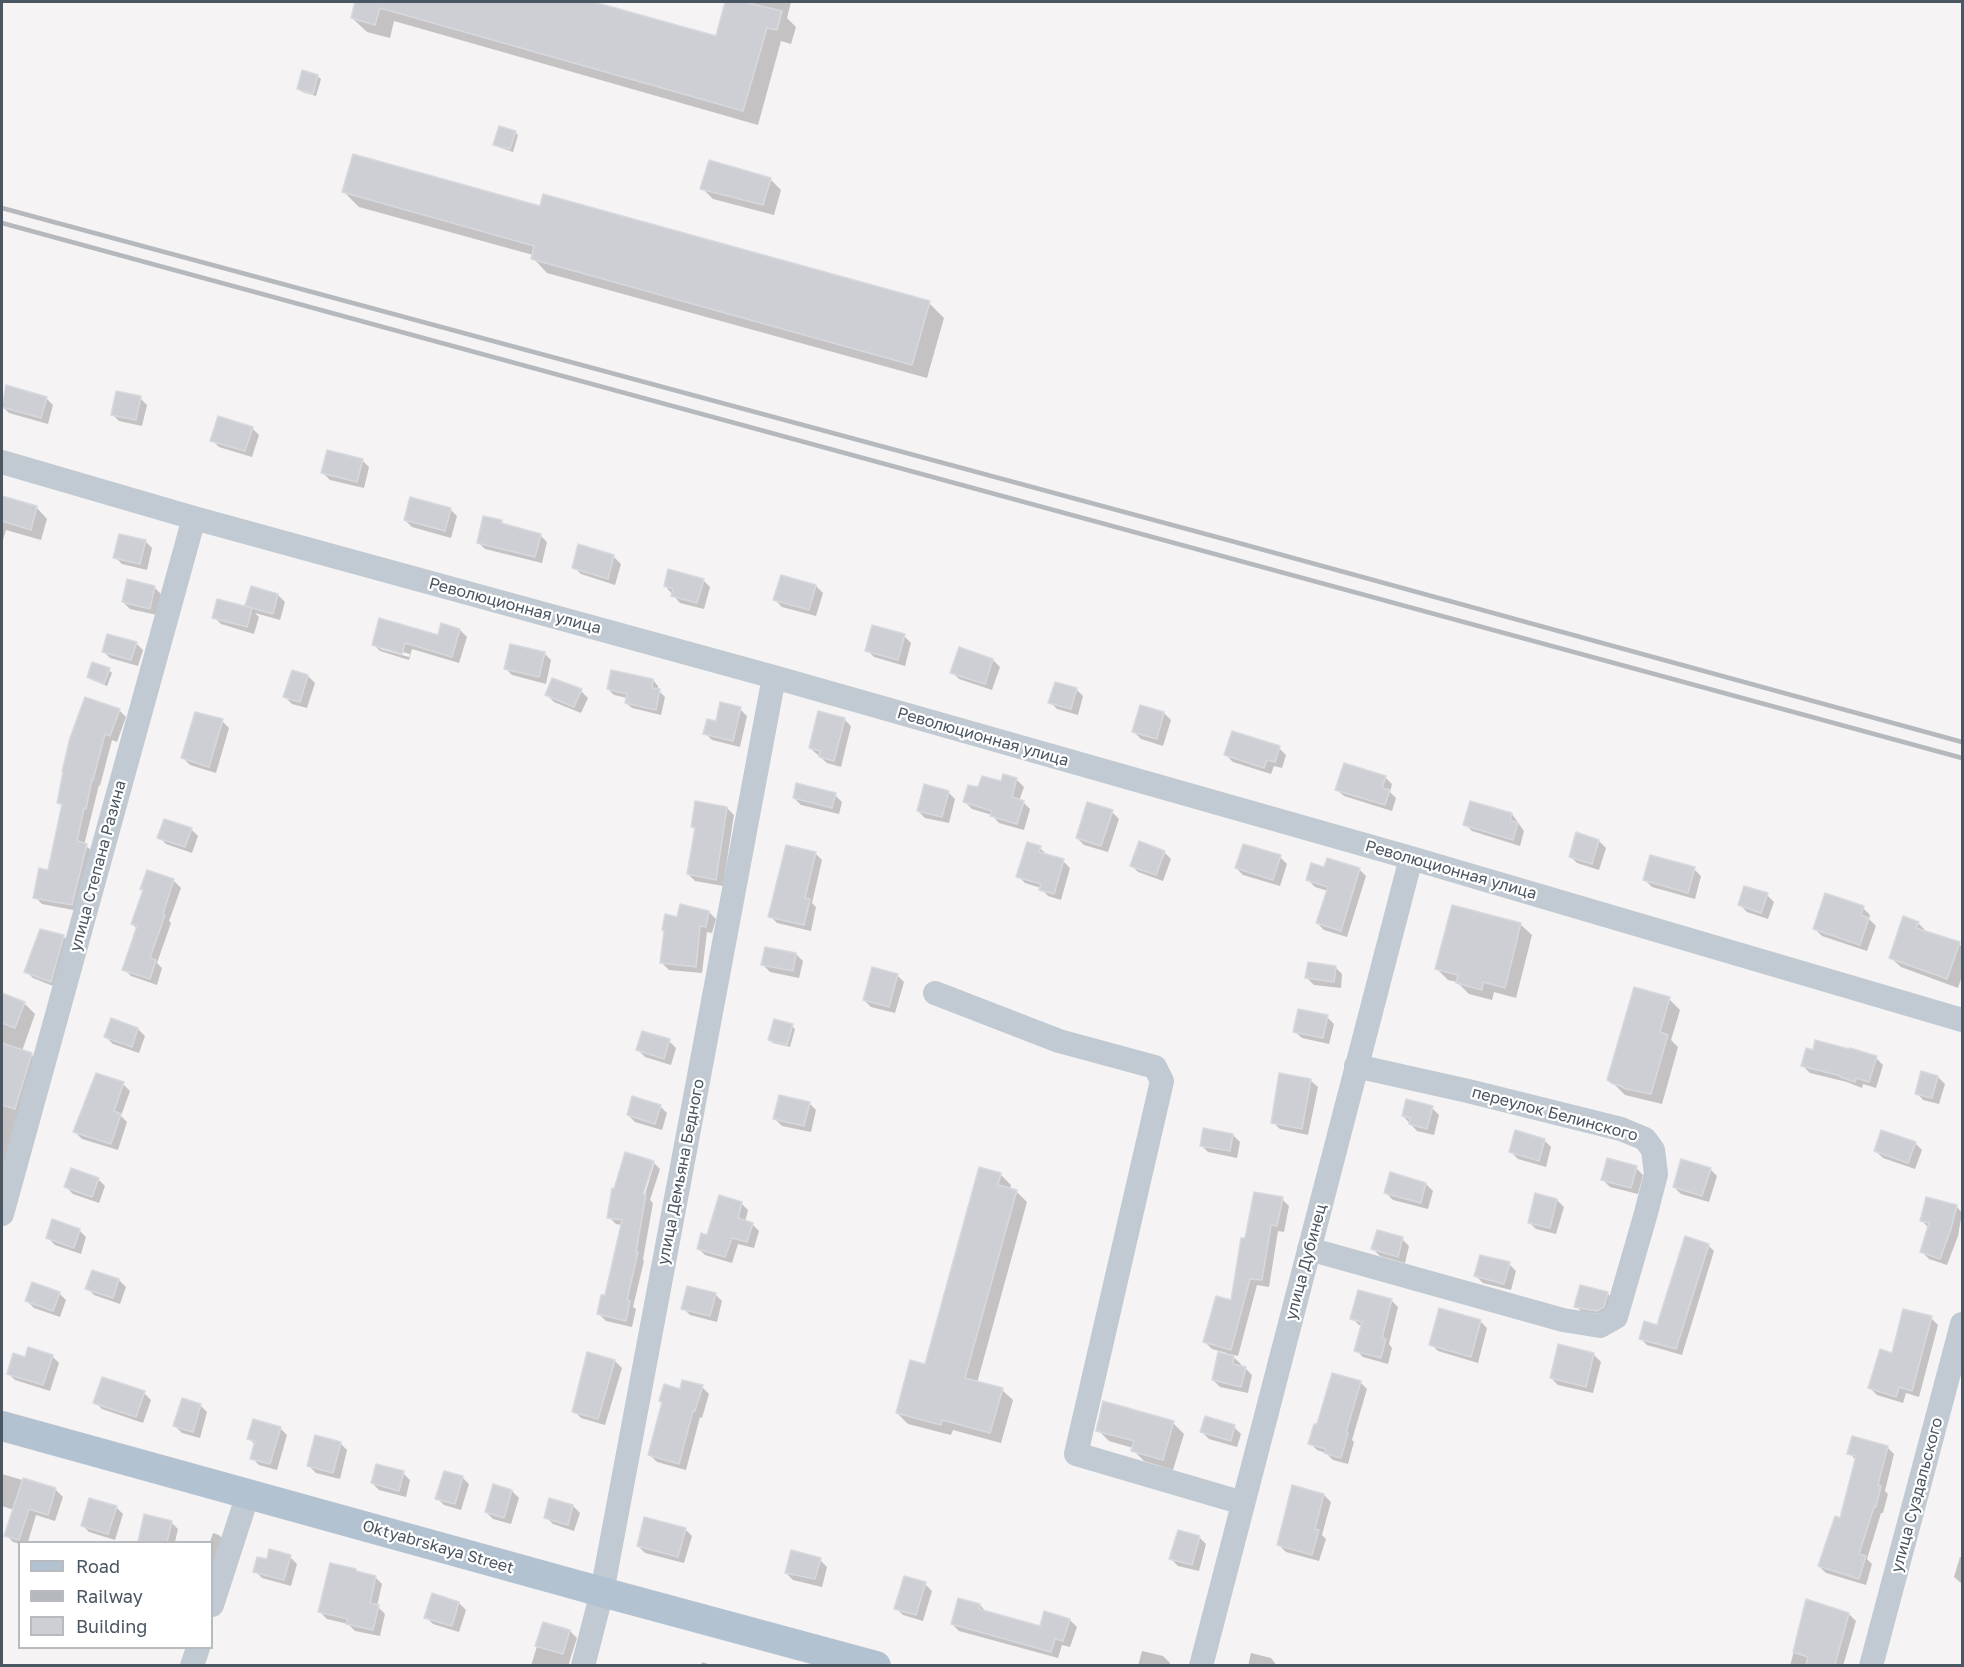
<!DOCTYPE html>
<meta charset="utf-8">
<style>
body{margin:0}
#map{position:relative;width:1964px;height:1667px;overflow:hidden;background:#f5f3f3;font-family:"Golos Text",sans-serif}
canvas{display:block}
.frame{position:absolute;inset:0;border:3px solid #4a5661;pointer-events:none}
.legend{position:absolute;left:18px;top:1541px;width:195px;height:108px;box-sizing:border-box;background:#fff;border:2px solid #b7bbc0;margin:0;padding:8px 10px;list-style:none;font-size:18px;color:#4a5661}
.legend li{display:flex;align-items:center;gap:12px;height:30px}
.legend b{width:30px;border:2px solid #b7bbc0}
</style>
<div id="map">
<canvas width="1964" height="1667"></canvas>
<div class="frame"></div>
<ul class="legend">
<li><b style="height:8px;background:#b3c2d1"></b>Road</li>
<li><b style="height:8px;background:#b5b8bd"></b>Railway</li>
<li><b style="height:16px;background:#cdcfd5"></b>Building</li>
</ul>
</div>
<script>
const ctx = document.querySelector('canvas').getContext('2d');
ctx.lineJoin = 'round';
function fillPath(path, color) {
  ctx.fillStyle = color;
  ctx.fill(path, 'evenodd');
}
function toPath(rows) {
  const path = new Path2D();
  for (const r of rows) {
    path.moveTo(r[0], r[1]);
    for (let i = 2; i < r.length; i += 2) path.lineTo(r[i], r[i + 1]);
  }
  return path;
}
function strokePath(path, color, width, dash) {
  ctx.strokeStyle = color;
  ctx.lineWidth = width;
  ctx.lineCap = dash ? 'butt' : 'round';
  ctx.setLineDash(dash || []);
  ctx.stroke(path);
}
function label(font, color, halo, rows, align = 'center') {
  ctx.font = font + ' "Golos Text",sans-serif';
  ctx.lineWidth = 4.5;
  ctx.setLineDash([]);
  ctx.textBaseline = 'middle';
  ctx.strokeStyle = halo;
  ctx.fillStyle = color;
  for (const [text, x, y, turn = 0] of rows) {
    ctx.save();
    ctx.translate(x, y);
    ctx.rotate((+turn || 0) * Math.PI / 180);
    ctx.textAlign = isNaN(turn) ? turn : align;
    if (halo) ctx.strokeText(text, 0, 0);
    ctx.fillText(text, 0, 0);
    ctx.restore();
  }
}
fillPath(toPath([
 [357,2,588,2,717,38,727,2,791,2,787,18,796,27,791,44,781,41,758,125,394,21,390,38,367,32,352,18],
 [317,76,321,79,316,96,302,92,299,89],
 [515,132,518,135,513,152,498,147,495,144],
 [770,179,781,190,774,215,713,199,702,188],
 [344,192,541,208,929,303,944,318,927,378,547,273,533,258,533,255,359,207],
 [7,387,46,398,53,405,48,424,9,413,2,406],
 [140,398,147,405,142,426,119,421,112,414],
 [252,428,259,435,252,457,219,447,212,440],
 [362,460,369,467,364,488,330,480,323,473],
 [2,498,37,508,47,519,41,540,6,530,3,540,2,539],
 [450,509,457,516,451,538,412,527,405,520],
 [501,521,506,526,540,535,547,542,542,563,485,549,478,542],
 [145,541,152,548,147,570,122,564,115,557],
 [579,546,614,557,621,564,615,585,581,574,574,567],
 [703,580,710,587,704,609,680,603,665,586],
 [816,586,823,593,816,616,782,607,775,600],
 [154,587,161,594,157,615,130,609,123,602],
 [278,595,285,602,280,620,255,613,259,617,254,634,221,624,214,617,251,609,247,606],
 [460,630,467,637,459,663,412,649,409,660,380,651,373,644,439,637],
 [380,646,410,654,409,657,380,649],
 [904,636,911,643,905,666,874,657,867,650],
 [136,643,143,650,138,666,110,658,103,651],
 [544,653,551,660,546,684,512,675,505,668],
 [993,660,1000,667,992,690,959,679,952,672],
 [109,670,112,673,107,686,92,680,88,677],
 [293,672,308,676,315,683,307,708,292,704,285,697],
 [653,680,658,686,658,690,665,697,661,715,632,708,626,703,627,698,614,695,608,689],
 [1076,689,1083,696,1078,715,1057,709,1050,702],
 [581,691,588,698,581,713,554,702,547,695],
 [740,709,747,716,740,747,712,740,705,733,717,723],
 [119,710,126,717,117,742,112,740,100,786,99,785,84,845,94,852,79,911,42,904,35,897,49,871,63,807,58,802],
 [1164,713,1171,720,1163,746,1141,739,1134,732],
 [844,719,851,726,841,767,827,763,810,748],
 [222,721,229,728,216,773,190,765,183,758],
 [1233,733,1279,748,1286,755,1282,768,1274,766,1271,774,1233,762,1226,755],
 [1004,776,1017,780,1024,787,1019,801,1023,802,1030,809,1024,830,999,823,992,815,972,809,965,802,979,789,1002,783],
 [1385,777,1392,784,1390,792,1396,798,1392,811,1344,796,1337,790],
 [948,792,955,799,949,823,925,818,918,811],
 [835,795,842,802,839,814,801,805,794,798],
 [1471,803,1512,814,1524,831,1520,846,1472,831,1465,824],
 [727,808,734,815,723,886,695,881,688,874,696,830,692,826],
 [1112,812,1119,819,1108,852,1084,845,1077,838],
 [191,829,198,836,192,853,166,844,159,837],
 [1599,841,1606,848,1599,870,1577,863,1570,856],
 [1040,848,1047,855,1063,861,1070,868,1061,900,1048,896,1041,888,1025,883,1018,876],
 [1164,852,1171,859,1163,881,1138,872,1131,865],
 [815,853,822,860,812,903,816,907,811,931,777,923,770,916],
 [1280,857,1287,864,1280,886,1243,875,1236,868],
 [1325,869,1359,869,1366,876,1347,937,1324,930,1317,923,1328,891,1315,887,1308,880],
 [1694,869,1701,876,1695,899,1652,887,1645,880],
 [147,872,174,881,181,888,169,921,171,923,157,963,162,968,157,985,131,976,124,969,137,929,132,924,144,890],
 [1767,895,1774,902,1768,919,1747,912,1740,905],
 [1453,907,1521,925,1532,935,1516,998,1494,992,1492,1000,1469,994,1457,982,1448,980,1437,969],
 [1863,908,1870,915,1869,919,1876,926,1867,951,1822,936,1815,929],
 [709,912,716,919,712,933,707,932,702,973,669,970,662,963,678,919],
 [1918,923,1929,934,1959,944,1962,947,1962,979,1961,979,1958,988,1901,967,1890,957],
 [63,936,70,943,58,988,33,978,26,971],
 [796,954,803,961,799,978,770,972,763,965],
 [1335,967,1342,974,1341,988,1314,985,1307,978],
 [897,975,904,982,895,1013,871,1007,864,1000],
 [2,995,24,1003,35,1014,22,1051,31,1054,38,1061,2,1188,3,1047],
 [1669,999,1680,1010,1671,1040,1678,1047,1662,1104,1625,1095,1609,1079],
 [1327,1017,1334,1024,1329,1044,1302,1038,1294,1031],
 [112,1020,138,1029,145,1036,139,1053,113,1044,106,1037],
 [792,1026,795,1029,790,1047,773,1043,770,1040],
 [669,1041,676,1048,671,1065,645,1057,638,1050],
 [1876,1058,1883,1065,1876,1088,1863,1084,1862,1088,1847,1082,1810,1073,1803,1066],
 [1938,1077,1945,1084,1939,1104,1923,1100,1917,1093],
 [1310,1080,1318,1087,1308,1135,1280,1129,1273,1122],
 [123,1084,130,1091,121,1116,127,1122,118,1150,82,1139,75,1132],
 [809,1103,816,1110,811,1132,782,1126,775,1119],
 [660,1106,667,1113,662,1130,635,1122,628,1115],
 [1432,1108,1439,1115,1434,1135,1417,1131,1403,1116],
 [1233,1135,1240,1142,1237,1158,1208,1152,1201,1145],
 [1544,1140,1551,1147,1546,1167,1518,1159,1511,1152],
 [1915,1143,1922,1150,1915,1169,1883,1158,1876,1151],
 [653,1162,660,1169,650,1200,653,1203,643,1259,644,1261,633,1307,636,1309,632,1327,606,1321,599,1314,606,1297,622,1225,616,1224,609,1217,615,1190],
 [651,1164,654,1164,643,1201,640,1200],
 [1636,1168,1643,1175,1638,1194,1610,1187,1603,1180],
 [1710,1169,1717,1176,1709,1202,1681,1194,1674,1187],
 [1000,1174,1011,1185,1010,1189,1016,1191,1027,1202,977,1383,1002,1390,1013,1400,1001,1443,953,1430,951,1435,908,1424,897,1413,926,1366],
 [98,1179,105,1186,99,1203,73,1194,66,1187],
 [1426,1184,1433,1191,1428,1209,1393,1200,1386,1193],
 [1282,1199,1289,1206,1284,1232,1278,1231,1269,1287,1257,1285,1238,1356,1230,1354,1241,1364,1240,1367,1245,1368,1252,1375,1248,1393,1220,1387,1213,1380,1227,1353,1212,1349,1205,1342,1232,1302,1246,1240],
 [1927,1199,1957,1207,1962,1213,1958,1236,1947,1265,1929,1259,1922,1252,1929,1228,1922,1221],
 [1557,1200,1564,1207,1556,1234,1536,1229,1529,1222],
 [741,1203,748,1210,745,1222,752,1224,759,1231,754,1248,738,1244,732,1263,705,1255,698,1248],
 [79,1230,86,1237,81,1254,55,1245,48,1238],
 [1402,1239,1409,1246,1405,1263,1380,1256,1373,1249],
 [1708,1245,1714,1251,1682,1355,1647,1345,1641,1339,1658,1327],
 [1509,1264,1516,1271,1511,1290,1483,1283,1476,1276],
 [119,1280,126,1287,120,1304,94,1295,87,1288],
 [59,1293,66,1300,60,1317,34,1308,27,1301],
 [715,1294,722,1301,717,1322,690,1315,683,1308],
 [1608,1294,1615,1301,1611,1314,1583,1313,1576,1306],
 [1391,1300,1398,1307,1389,1344,1392,1348,1388,1364,1363,1357,1356,1350,1363,1326,1359,1325,1352,1318],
 [1931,1318,1938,1325,1919,1397,1906,1393,1903,1403,1877,1395,1870,1388,1893,1354],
 [1480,1321,1487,1328,1478,1363,1438,1351,1431,1344],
 [1559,1346,1594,1355,1601,1362,1593,1393,1558,1385,1551,1378],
 [52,1356,59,1363,50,1391,15,1380,8,1373,26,1359],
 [615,1361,622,1368,605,1425,581,1418,574,1411],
 [1360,1382,1367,1389,1352,1440,1354,1442,1348,1464,1333,1460,1326,1453,1317,1450,1310,1443,1318,1426],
 [702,1387,709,1394,702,1418,700,1417,686,1470,657,1462,650,1455,663,1404,660,1401,681,1391],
 [144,1393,151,1400,143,1423,102,1409,95,1402],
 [200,1405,207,1412,200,1438,182,1433,175,1426],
 [1173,1423,1184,1434,1173,1470,1144,1461,1133,1450,1133,1448,1109,1441,1098,1430],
 [1234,1427,1241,1434,1237,1447,1209,1439,1202,1432],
 [280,1428,287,1435,277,1470,259,1465,252,1458,255,1445,249,1438],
 [340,1443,347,1450,340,1479,316,1473,309,1466],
 [1887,1447,1894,1454,1885,1491,1888,1494,1883,1513,1881,1513,1867,1559,1872,1564,1866,1585,1826,1573,1819,1566,1841,1520,1857,1461,1849,1453],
 [403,1473,410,1480,406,1497,379,1490,372,1483],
 [2,1474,56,1490,63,1497,55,1521,36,1515,28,1542,20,1542,20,1544,13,1542,6,1535,14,1510,2,1506],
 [462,1477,469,1484,461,1510,444,1505,437,1498],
 [1293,1487,1324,1495,1331,1502,1322,1535,1326,1539,1319,1561,1286,1552,1279,1545],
 [512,1491,519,1498,511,1524,493,1519,486,1512],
 [550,1500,573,1506,580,1513,574,1531,553,1524,546,1517],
 [116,1507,123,1514,115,1540,89,1532,82,1525],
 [146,1516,171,1522,178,1529,175,1542,139,1542],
 [685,1529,692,1536,684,1563,645,1553,638,1546],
 [213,1533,219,1535,226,1542,212,1568,212,1542,210,1542],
 [1199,1537,1206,1544,1199,1571,1178,1566,1171,1559],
 [290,1557,297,1564,291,1586,262,1578,255,1571,268,1561],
 [1960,1557,1962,1557,1962,1584,1954,1577],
 [820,1560,827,1567,822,1587,793,1580,786,1573],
 [356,1570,359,1574,375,1577,382,1584,377,1606,385,1614,380,1636,355,1631,348,1624,327,1619,320,1612],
 [925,1584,932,1591,923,1621,903,1615,896,1608],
 [1807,1601,1849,1614,1856,1621,1843,1666,1790,1666],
 [459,1603,466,1610,459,1632,433,1624,426,1617],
 [980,1605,987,1613,1041,1628,1045,1613,1070,1620,1077,1627,1070,1647,1062,1645,1058,1658,959,1631,952,1624],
 [544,1623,570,1631,577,1638,568,1666,531,1666],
 [1142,1651,1163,1656,1170,1663,1170,1666,1138,1666],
 [1251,1653,1271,1658,1277,1666,1248,1666],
 [702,1662,714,1666,701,1666]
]), '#0003');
const building = toPath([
 [355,2,594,2,716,36,725,2,744,2,782,11,777,30,767,28,743,111,380,8,375,25,351,18,355,2],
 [302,70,318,75,313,94,297,89,302,70],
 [499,126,516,131,510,149,493,145,499,126],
 [353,154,540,206,543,194,930,301,912,365,531,259,534,246,342,192,353,154],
 [709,160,771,178,763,205,700,189,709,160],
 [6,385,47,397,41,418,2,407,6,385],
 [116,391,141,396,136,420,111,415,116,391],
 [218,416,253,427,245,451,210,441,218,416],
 [327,450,363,459,357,482,321,473,327,450],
 [2,496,37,506,31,530,2,521,2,496],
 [410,497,451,508,445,531,404,520,410,497],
 [483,516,502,520,501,523,541,534,535,557,477,543,483,516],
 [119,534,146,540,140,564,113,558,119,534],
 [578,544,614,555,608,579,572,568,578,544],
 [668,569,704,579,697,603,671,596,673,589,664,586,668,569],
 [781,575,816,585,809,610,773,600,781,575],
 [127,579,155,586,150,609,122,602,127,579],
 [251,586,278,594,273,614,245,606,251,586],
 [217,599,252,608,247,627,212,618,217,599],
 [379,618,438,635,441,623,460,629,452,657,405,643,402,654,372,645,379,618],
 [872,625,905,634,898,660,865,651,872,625],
 [107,634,137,642,131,660,102,652,107,634],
 [510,644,545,652,539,677,504,669,510,644],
 [959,647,993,659,985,684,950,673,959,647],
 [92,662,110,668,104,684,87,677,92,662],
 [292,670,308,675,300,702,283,697,292,670],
 [611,670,653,679,652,688,660,689,656,710,625,703,627,694,607,689,611,670],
 [552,678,582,689,574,707,545,695,552,678],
 [1055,682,1077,688,1071,709,1048,703,1055,682],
 [85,697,120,709,110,736,105,734,93,780,92,779,86,809,84,808,77,841,87,844,72,905,33,898,39,868,48,870,62,804,57,803,63,772,62,772,70,738,85,697],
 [720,702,741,707,733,741,703,734,707,719,716,721,720,702],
 [1140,705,1164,712,1157,739,1132,732,1140,705],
 [818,711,845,718,834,761,819,757,820,751,809,748,818,711],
 [195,712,223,719,209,767,181,758,195,712],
 [1232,731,1280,746,1275,762,1267,760,1264,768,1224,755,1232,731],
 [1344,763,1386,776,1382,788,1390,790,1385,805,1335,790,1344,763],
 [1003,774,1017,778,1012,797,1024,801,1017,824,990,816,992,811,963,802,968,785,978,787,982,776,1001,781,1003,774],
 [796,783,836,793,832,808,793,798,796,783],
 [924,784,949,791,942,817,917,811,924,784],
 [695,801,727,807,716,880,687,874,695,828,691,827,695,801],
 [1470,801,1512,813,1510,820,1518,823,1513,840,1463,825,1470,801],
 [1087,802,1113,810,1101,846,1076,838,1087,802],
 [164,819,192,828,185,847,157,838,164,819],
 [1576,832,1599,840,1592,864,1569,857,1576,832],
 [1139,841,1165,851,1156,875,1130,866,1139,841],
 [1027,842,1041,846,1039,852,1064,859,1054,894,1039,890,1041,884,1016,877,1027,842],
 [1243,844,1281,855,1273,880,1235,868,1243,844],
 [786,845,816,852,805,898,810,899,804,925,768,917,786,845],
 [1650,855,1695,867,1688,893,1643,880,1650,855],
 [1327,858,1360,868,1341,931,1316,923,1328,887,1306,880,1311,863,1324,867,1327,858],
 [147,870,174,879,163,914,165,915,150,958,156,960,150,979,122,970,137,926,131,924,143,890,140,889,147,870],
 [1744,886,1768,893,1761,913,1738,905,1744,886],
 [1825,893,1864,906,1861,915,1869,918,1860,945,1813,929,1825,893],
 [680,904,709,911,706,927,700,926,696,967,660,963,664,931,662,930,665,914,677,917,680,904],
 [1452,905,1521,923,1505,988,1483,982,1482,990,1456,983,1458,975,1435,969,1452,905],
 [1903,916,1919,922,1916,928,1960,942,1947,979,1889,958,1903,916],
 [40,929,64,935,51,982,24,972,40,929],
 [765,947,796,953,793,971,761,965,765,947],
 [1308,962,1336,966,1334,982,1305,978,1308,962],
 [872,967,898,974,889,1007,863,1000,872,967],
 [1634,987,1670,997,1660,1032,1668,1035,1651,1094,1626,1089,1619,1085,1613,1084,1607,1080,1634,987],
 [2,993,25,1002,15,1028,2,1023,2,993],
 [1298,1009,1328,1015,1323,1038,1293,1032,1298,1009],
 [111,1018,138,1028,132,1047,104,1037,111,1018],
 [774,1019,793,1024,787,1045,768,1040,774,1019],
 [642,1031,670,1039,664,1059,636,1050,642,1031],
 [1815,1040,1849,1049,1850,1048,1877,1056,1869,1082,1856,1078,1855,1082,1840,1077,1841,1076,1801,1066,1806,1048,1813,1050,1815,1040],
 [2,1043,32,1053,15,1109,2,1105,2,1043],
 [1921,1071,1938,1076,1932,1098,1915,1094,1921,1071],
 [96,1073,124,1082,114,1111,121,1114,111,1144,73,1132,96,1073],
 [1279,1073,1311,1079,1302,1129,1271,1123,1279,1073],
 [779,1095,810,1102,804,1126,773,1119,779,1095],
 [632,1096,661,1105,655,1124,627,1115,632,1096],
 [1406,1099,1433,1106,1427,1129,1409,1124,1410,1118,1402,1116,1406,1099],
 [1203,1128,1233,1134,1230,1151,1200,1146,1203,1128],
 [1515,1130,1545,1139,1539,1161,1509,1152,1515,1130],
 [1881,1130,1916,1142,1908,1163,1874,1151,1881,1130],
 [625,1152,654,1161,643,1194,646,1194,636,1252,638,1252,627,1300,630,1301,626,1321,597,1314,601,1295,605,1295,622,1220,607,1218,612,1188,614,1189,625,1152],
 [1607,1158,1637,1166,1631,1188,1601,1180,1607,1158],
 [1681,1159,1711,1168,1702,1196,1673,1187,1681,1159],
 [979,1167,1001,1173,998,1185,1017,1190,965,1378,1003,1388,990,1433,942,1420,941,1425,896,1413,910,1360,925,1364,979,1167],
 [71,1168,99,1178,92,1197,64,1187,71,1168],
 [1390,1172,1426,1183,1421,1203,1384,1193,1390,1172],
 [1254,1192,1283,1197,1277,1226,1271,1225,1262,1280,1250,1279,1231,1350,1203,1342,1216,1296,1231,1300,1241,1238,1245,1238,1254,1192],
 [1535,1193,1557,1199,1550,1228,1528,1223,1535,1193],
 [719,1195,742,1202,738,1218,753,1223,747,1242,732,1238,725,1257,697,1249,701,1233,707,1235,719,1195],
 [1926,1197,1957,1205,1951,1229,1940,1259,1920,1252,1929,1223,1920,1221,1926,1197],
 [52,1219,80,1229,74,1248,46,1238,52,1219],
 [1377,1230,1403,1237,1398,1257,1371,1249,1377,1230],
 [1685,1236,1709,1244,1676,1349,1639,1339,1644,1321,1657,1325,1685,1236],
 [1480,1255,1510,1262,1504,1284,1474,1276,1480,1255],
 [92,1270,119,1279,113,1298,85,1289,92,1270],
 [32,1282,60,1292,53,1311,25,1301,32,1282],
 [1580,1285,1608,1292,1604,1307,1597,1311,1574,1307,1580,1285],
 [687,1286,716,1293,710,1316,681,1309,687,1286],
 [1358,1290,1392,1299,1382,1338,1386,1339,1381,1358,1354,1351,1362,1322,1350,1319,1358,1290],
 [1439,1308,1481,1320,1471,1357,1429,1345,1439,1308],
 [1903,1309,1932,1316,1912,1391,1899,1387,1896,1397,1868,1388,1880,1349,1892,1353,1903,1309],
 [1558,1344,1594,1353,1586,1387,1550,1378,1558,1344],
 [28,1347,53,1355,43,1385,7,1374,13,1353,25,1357,28,1347],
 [587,1352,615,1360,598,1419,572,1412,587,1352],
 [1218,1352,1234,1356,1233,1364,1246,1367,1241,1387,1212,1380,1218,1352],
 [1332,1373,1361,1381,1346,1433,1348,1433,1341,1458,1324,1453,1326,1449,1308,1444,1314,1424,1317,1424,1332,1373],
 [102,1377,145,1391,136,1417,93,1403,102,1377],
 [682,1380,703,1385,695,1411,693,1411,679,1464,648,1455,662,1402,659,1401,664,1384,680,1389,682,1380],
 [182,1398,201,1404,193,1432,173,1426,182,1398],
 [1103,1401,1174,1421,1163,1460,1131,1451,1134,1441,1096,1431,1103,1401],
 [1205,1416,1235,1425,1231,1441,1200,1432,1205,1416],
 [253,1419,281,1427,270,1464,250,1459,255,1441,247,1439,253,1419],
 [315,1435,341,1442,333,1473,307,1466,315,1435],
 [1852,1436,1888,1446,1878,1485,1881,1486,1876,1507,1874,1507,1859,1554,1866,1556,1859,1579,1818,1566,1835,1516,1840,1518,1856,1456,1847,1454,1852,1436],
 [376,1464,404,1471,399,1491,371,1483,376,1464],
 [444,1471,463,1476,455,1504,435,1499,444,1471],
 [23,1478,56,1488,48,1515,29,1509,19,1540,4,1536,23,1478],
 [493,1484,512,1490,504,1518,485,1512,493,1484],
 [1292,1485,1324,1494,1315,1529,1319,1530,1312,1555,1277,1545,1292,1485],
 [89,1498,117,1506,108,1534,81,1526,89,1498],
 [549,1498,573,1505,568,1525,544,1518,549,1498],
 [144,1514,172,1521,167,1542,138,1542,144,1514],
 [644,1517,686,1528,678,1557,637,1546,644,1517],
 [1178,1530,1200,1536,1192,1565,1169,1559,1178,1530],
 [269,1549,291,1555,284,1580,253,1572,257,1557,267,1559,269,1549],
 [791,1550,821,1558,815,1579,785,1573,791,1550],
 [330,1563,356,1569,356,1571,376,1576,370,1603,379,1605,373,1630,346,1624,348,1619,318,1612,330,1563],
 [904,1576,926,1582,916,1615,894,1609,904,1576],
 [432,1593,459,1602,452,1626,424,1618,432,1593],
 [958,1598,980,1604,979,1609,1040,1626,1044,1611,1070,1619,1063,1641,1055,1639,1051,1652,951,1624,958,1598],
 [1806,1599,1849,1613,1835,1665,1806,1665,1808,1657,1793,1652,1806,1599],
 [543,1622,570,1630,563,1654,535,1646,543,1622]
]);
fillPath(building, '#cdcfd5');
strokePath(building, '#d7d9de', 1.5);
strokePath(toPath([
 [2,462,194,518,774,677,1411,858,1962,1020],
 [935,993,1059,1041,1155,1067,1162,1081,1076,1454,1243,1503],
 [2,1214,194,518],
 [1309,1249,1563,1320,1600,1326,1616,1317,1646,1213,1656,1174,1653,1150,1645,1139,1621,1129,1468,1091,1356,1066],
 [212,1605,248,1494],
 [192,1666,198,1648],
 [583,1666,602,1592,774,677],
 [1201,1666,1411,858],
 [1871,1666,1962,1324]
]), '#c1cad2', 24);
strokePath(toPath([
 [2,1426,602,1592,876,1666]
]), '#b3c2d1', 30);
strokePath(toPath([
 [2,208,1235,542,1962,742],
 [2,223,1962,758]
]), '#b5b8bd', 4.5);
label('16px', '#4a5661', '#fff', [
 ["Революционная улица",515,606,15],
 ["Революционная улица",983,737,16],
 ["улица Степана Разина",98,866,-75],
 ["Революционная улица",1451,870,16],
 ["переулок Белинского",1555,1114,15],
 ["улица Демьяна Бедного",681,1172,-79],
 ["улица Дубинец",1306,1262,-75],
 ["улица Суздальского",1917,1495,-75],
 ["Oktyabrskaya Street",438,1547,16]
]);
</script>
